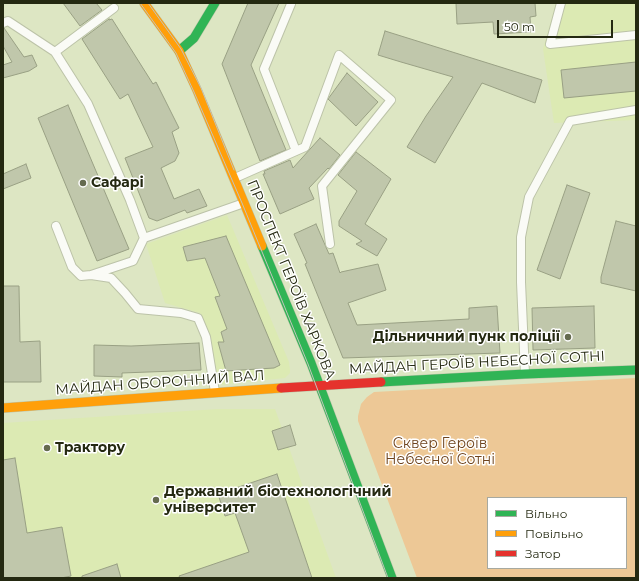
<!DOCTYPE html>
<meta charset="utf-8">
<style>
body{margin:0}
#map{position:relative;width:639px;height:581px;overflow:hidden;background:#dde6c3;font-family:Montserrat,sans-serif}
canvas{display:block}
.frame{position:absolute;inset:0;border:4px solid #242911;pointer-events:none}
.legend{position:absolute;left:487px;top:497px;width:140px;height:72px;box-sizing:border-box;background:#fff;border:1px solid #a7a9a0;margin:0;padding:5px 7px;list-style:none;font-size:12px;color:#242911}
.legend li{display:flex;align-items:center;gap:8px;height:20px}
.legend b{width:20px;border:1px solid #a7a9a0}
.scale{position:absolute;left:497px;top:20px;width:116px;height:18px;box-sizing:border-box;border:2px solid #242911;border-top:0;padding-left:5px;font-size:12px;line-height:14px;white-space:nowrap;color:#242911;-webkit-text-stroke:3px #fff;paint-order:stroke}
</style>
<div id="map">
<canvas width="639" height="581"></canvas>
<div class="frame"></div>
<ul class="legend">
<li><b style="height:5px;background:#30b455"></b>Вільно</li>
<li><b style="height:5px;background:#ff9f0a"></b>Повільно</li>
<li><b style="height:5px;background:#e5322d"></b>Затор</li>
</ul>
<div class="scale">50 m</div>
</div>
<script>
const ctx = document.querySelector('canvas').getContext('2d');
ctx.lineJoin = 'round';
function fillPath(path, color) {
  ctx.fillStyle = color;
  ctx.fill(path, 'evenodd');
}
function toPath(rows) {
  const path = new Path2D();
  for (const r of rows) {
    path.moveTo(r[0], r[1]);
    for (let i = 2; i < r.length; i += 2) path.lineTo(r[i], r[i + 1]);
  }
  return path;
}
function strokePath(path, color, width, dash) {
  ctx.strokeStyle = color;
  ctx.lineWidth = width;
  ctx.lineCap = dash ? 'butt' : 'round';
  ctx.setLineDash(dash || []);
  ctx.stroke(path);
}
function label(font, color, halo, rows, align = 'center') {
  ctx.font = font + ' Montserrat,sans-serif';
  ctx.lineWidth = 3;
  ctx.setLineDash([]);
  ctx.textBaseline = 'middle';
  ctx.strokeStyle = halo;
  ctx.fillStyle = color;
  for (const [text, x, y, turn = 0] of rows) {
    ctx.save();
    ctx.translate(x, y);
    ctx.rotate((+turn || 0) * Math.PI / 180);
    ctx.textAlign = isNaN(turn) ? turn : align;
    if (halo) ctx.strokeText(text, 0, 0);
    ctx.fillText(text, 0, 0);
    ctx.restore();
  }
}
fillPath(toPath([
 [556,3,636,3,636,120,554,123,543,49],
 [227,215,289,362,290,370,290,373,285,378,219,385,200,313,165,303,146,244],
 [218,409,275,409,336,578,3,578,3,423]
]), '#dceab3');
fillPath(toPath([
 [636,378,636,578,417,578,358,421,358,416,361,404,367,397,374,392],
 [488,498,626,498,626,568,488,568]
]), '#edc896');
const building = toPath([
 [63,3,96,3,102,10,80,26,63,3],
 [248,3,279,3,251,65,286,150,260,161,222,64,248,3],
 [456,3,535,3,536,16,530,17,531,32,494,34,493,22,457,24,456,3],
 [109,19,109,20,112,19,153,84,156,82,179,128,172,132,179,153,175,161,161,168,174,199,199,189,207,206,187,213,185,210,157,221,149,218,125,158,153,147,128,94,120,99,82,39,109,19],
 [3,28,4,28,24,57,32,55,37,66,29,71,3,78,3,65,12,62,3,46,3,28],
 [385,31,542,80,535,103,482,83,435,163,407,147,426,116,453,77,401,62,378,55,385,31],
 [636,62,636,91,564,98,561,70,636,62],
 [347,73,378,102,356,126,328,99,347,73],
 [68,105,129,249,97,261,38,118,68,105],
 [320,138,340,155,329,169,328,168,309,188,314,199,280,214,263,174,265,174,264,171,290,160,293,168,320,138],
 [356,152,391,179,365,224,387,239,377,256,356,244,362,241,339,226,339,221,357,191,338,175,356,152],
 [26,164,31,178,3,189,3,174,26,164],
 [567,185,590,193,560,279,537,270,567,185],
 [616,221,636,226,636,291,601,283,601,277,616,221],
 [316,224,329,254,333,253,340,273,341,272,378,264,386,290,348,303,357,325,469,319,469,308,497,306,500,353,343,358,305,264,307,263,294,234,316,224],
 [226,236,280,365,274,368,226,371,218,342,224,342,221,332,227,329,215,297,220,296,205,258,187,261,183,247,226,236],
 [3,286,19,286,20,342,40,341,41,382,3,382,3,286],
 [594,306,595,348,533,350,532,308,594,306],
 [199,343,201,370,122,373,122,377,94,376,94,345,131,346,199,343],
 [290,425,296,445,278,450,272,431,290,425],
 [15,458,27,533,62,527,71,576,61,578,3,578,3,460,15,458],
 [277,474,312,578,180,578,179,576,249,552,235,513,225,516,218,494,277,474],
 [117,564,121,578,82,578,82,576,117,564]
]);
fillPath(building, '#c0c7ab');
strokePath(building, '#99a084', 1);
const lane = toPath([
 [561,3,550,44,636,35],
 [291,4,264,69,296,151],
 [114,8,55,52,88,104,130,200,144,238,244,203],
 [3,23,8,21,55,52],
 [235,178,305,147,339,55,391,100,322,186,330,244],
 [56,226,72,267,81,276,91,275,133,261,144,238],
 [91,275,111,278,125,293,138,309,181,313,198,318,206,337,215,392],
 [525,374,521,282,521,237,529,197,570,121,636,110]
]);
const fast = toPath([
 [179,51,194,38,215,3],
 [262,246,311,363,392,578],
 [381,382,525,374,636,370]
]);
const slow = toPath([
 [144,3,179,51,197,90,262,246],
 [3,408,281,388]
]);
const jam = toPath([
 [281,388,381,382]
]);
strokePath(lane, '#bcc3a8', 10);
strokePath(fast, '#bcc3a8', 10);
strokePath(slow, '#bcc3a8', 10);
strokePath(jam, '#bcc3a8', 10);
strokePath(lane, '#fafbf6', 8);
strokePath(fast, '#30b455', 9);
strokePath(slow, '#ff9f0a', 9);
strokePath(jam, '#e5322d', 9);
strokePath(toPath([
 [140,3,176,53,194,92,242,203,308,364,388,578],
 [148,3,181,49,201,88,234,170]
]), '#c2c4bb', 1);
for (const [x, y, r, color] of [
 [83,183,4,"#656b4f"],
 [568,337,4,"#656b4f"],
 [47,448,4,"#656b4f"],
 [156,500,4,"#656b4f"]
]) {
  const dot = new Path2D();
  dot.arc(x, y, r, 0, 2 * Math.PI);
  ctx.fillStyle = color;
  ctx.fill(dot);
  strokePath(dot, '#fff', 1.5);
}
label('bold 14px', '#242911', '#fff', [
 ["Сафарі",91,183],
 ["Дільничний пунк поліції",560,337,"right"],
 ["Трактору",55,448],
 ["Державний біотехнологічний",164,492],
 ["університет",164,508]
], 'left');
label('14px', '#242911', '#fff', [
 ["ПРОСПЕКТ ГЕРОЇВ ХАРКОВА",291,280,68],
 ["МАЙДАН ГЕРОЇВ НЕБЕСНОЇ СОТНІ",477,363,-3],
 ["МАЙДАН ОБОРОННИЙ ВАЛ",160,383,-4]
]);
label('14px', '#6e431d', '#fff', [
 ["Сквер Героїв",440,444],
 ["Небесної Сотні",440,460]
]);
</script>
